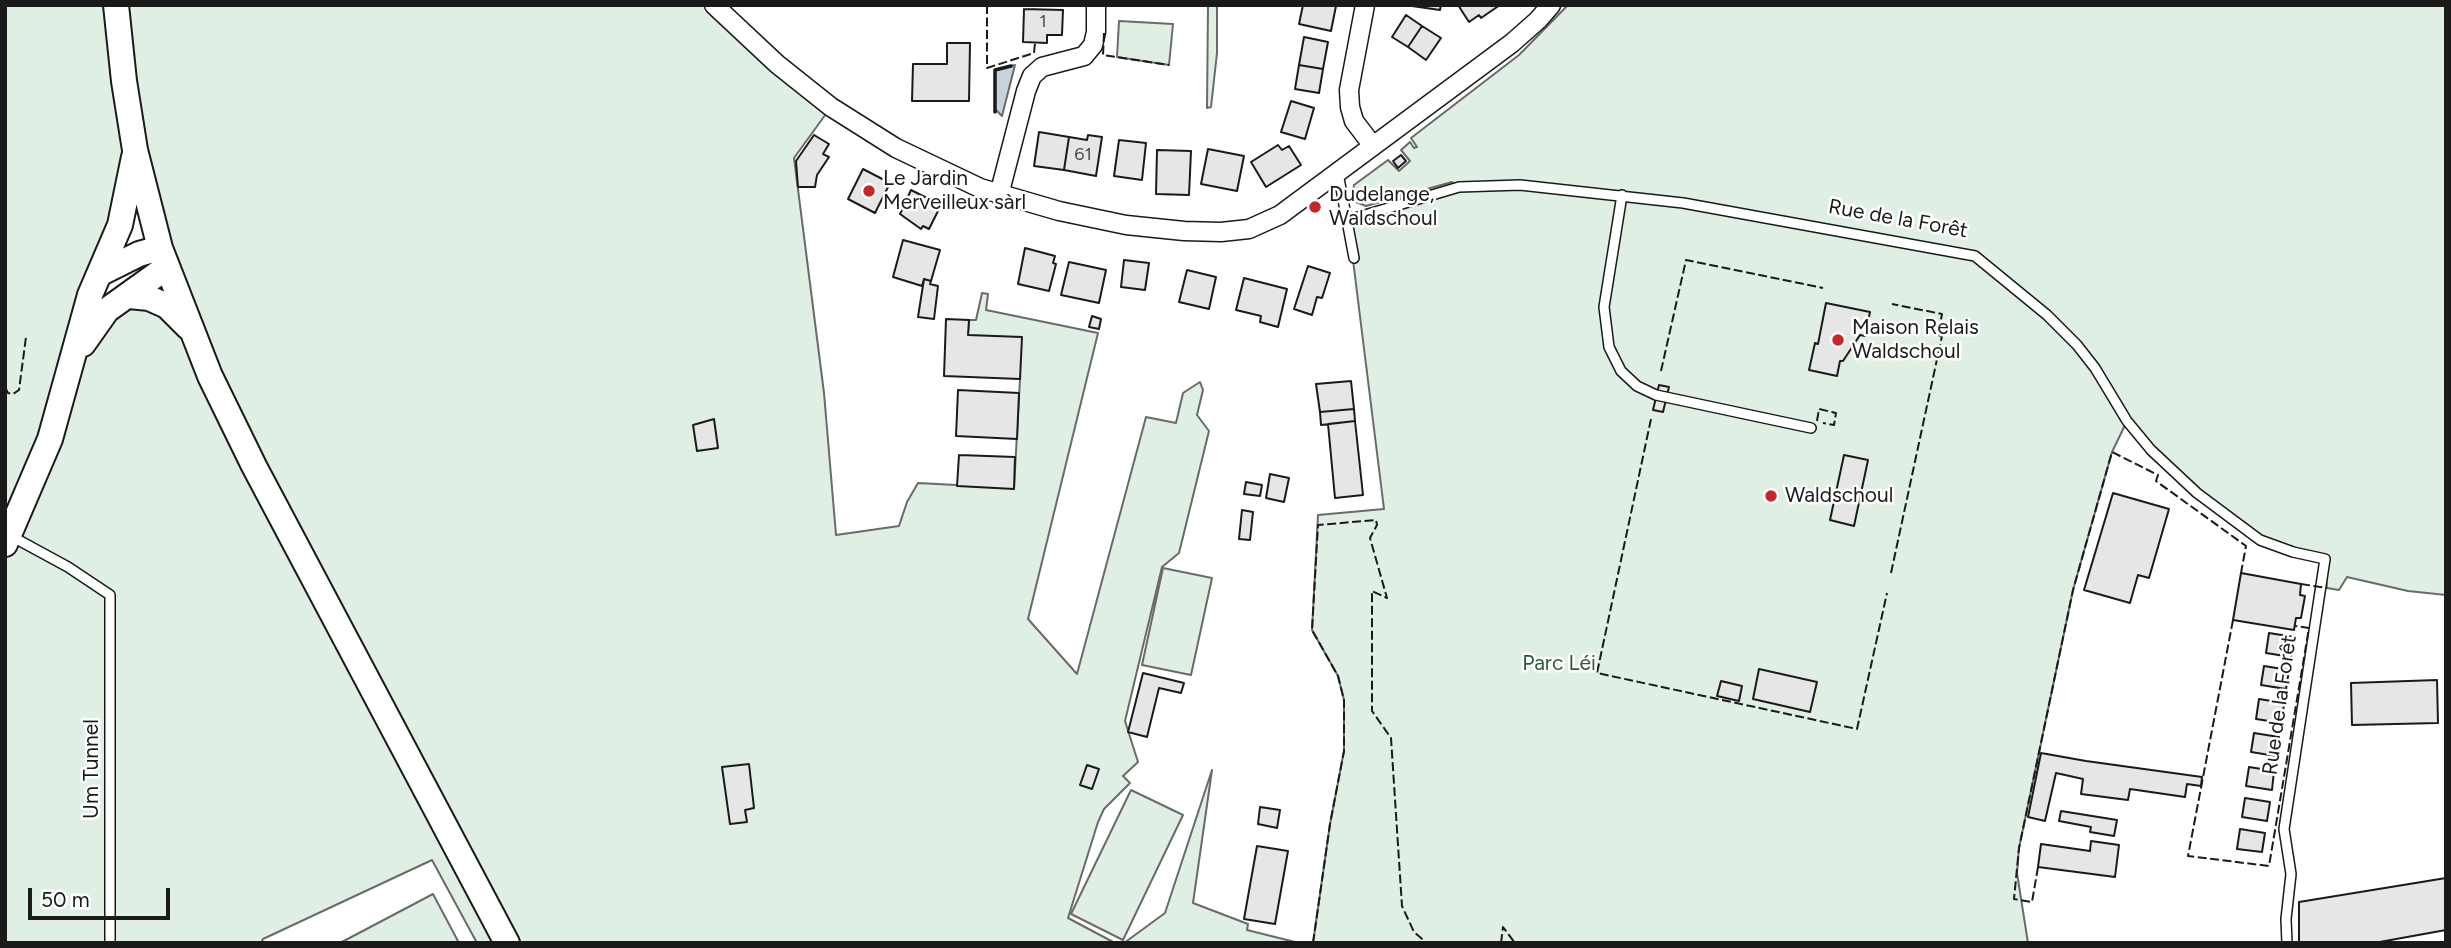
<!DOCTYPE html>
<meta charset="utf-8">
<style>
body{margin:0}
#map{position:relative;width:2451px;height:948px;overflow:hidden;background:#fff;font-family:Figtree,sans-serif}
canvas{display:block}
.frame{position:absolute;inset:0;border:7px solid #1a1a1a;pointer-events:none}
.scale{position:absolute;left:28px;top:888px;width:142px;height:32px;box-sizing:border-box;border:4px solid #1a1a1a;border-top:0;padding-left:9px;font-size:21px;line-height:24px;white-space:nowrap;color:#1a1a1a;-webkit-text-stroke:5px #fff;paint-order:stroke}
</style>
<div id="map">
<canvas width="2451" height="948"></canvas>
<div class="frame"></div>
<div class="scale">50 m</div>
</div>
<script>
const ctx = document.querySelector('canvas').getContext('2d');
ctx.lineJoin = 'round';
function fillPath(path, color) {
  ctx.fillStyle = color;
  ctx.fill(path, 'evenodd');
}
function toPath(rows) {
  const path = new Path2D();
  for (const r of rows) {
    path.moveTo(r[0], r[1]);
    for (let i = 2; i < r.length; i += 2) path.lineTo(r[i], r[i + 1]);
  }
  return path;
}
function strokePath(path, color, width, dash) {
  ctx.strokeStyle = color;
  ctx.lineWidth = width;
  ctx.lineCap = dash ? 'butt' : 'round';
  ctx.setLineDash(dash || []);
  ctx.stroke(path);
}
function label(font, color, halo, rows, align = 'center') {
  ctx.font = font + ' Figtree,sans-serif';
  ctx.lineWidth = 5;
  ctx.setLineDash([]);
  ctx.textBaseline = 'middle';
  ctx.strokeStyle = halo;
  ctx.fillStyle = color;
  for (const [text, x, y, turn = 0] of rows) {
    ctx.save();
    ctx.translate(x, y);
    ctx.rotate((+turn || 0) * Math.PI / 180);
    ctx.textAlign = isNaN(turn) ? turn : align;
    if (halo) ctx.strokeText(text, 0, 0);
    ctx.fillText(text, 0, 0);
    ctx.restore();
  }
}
const green = toPath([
 [5,5,714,5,831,107,794,158,824,393,836,535,899,526,907,502,918,483,1014,488,1020,379,968,335,969,320,976,320,982,293,988,294,986,310,1098,333,1028,619,1077,674,1146,417,1176,423,1183,393,1200,382,1203,390,1197,415,1209,431,1179,553,1162,567,1125,721,1138,762,1123,776,1130,783,1104,809,1098,822,1068,918,1115,943,477,943,432,860,263,939,261,943,5,943,5,5],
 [135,151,167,306,129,296,74,357,135,151],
 [1208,5,1217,5,1217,53,1211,107,1207,108,1208,5],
 [1568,5,2446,5,2446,595,2408,591,2347,577,2339,590,2327,588,2324,559,2260,540,2197,493,2127,421,2112,452,2073,590,2019,848,2017,873,2028,943,1313,943,1330,824,1344,751,1344,700,1338,676,1312,630,1318,515,1384,509,1348,220,1458,187,1452,182,1366,206,1356,202,1353,193,1354,185,1388,160,1399,171,1410,161,1401,150,1410,142,1414,148,1417,147,1411,138,1519,55,1568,5],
 [1119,21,1173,24,1169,65,1117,57,1119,21],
 [1163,568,1212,578,1191,675,1142,665,1163,568],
 [1212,770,1193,903,1248,924,1247,930,1299,943,1124,943,1165,913,1212,770],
 [1131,790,1183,815,1123,940,1071,914,1131,790],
 [433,894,459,943,340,943,433,894]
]);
fillPath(green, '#e0efe3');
strokePath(green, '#6a6a6a', 2);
const water = toPath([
 [1015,65,1002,116,995,109,995,70,1015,65]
]);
fillPath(water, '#c6d2dc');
strokePath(water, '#6a6a6a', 2);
const building = toPath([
 [1303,5,1336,6,1331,31,1299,24,1303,5],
 [1405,5,1441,5,1440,10,1405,5],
 [1458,5,1500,5,1481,18,1479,15,1469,22,1458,5],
 [1024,9,1063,10,1062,35,1047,35,1047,43,1023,42,1024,9],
 [1406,15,1422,26,1408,47,1392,37,1406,15],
 [1422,26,1441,38,1426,60,1408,47,1422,26],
 [1304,37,1328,42,1323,69,1299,65,1304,37],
 [947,43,970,43,969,101,912,101,913,64,947,64,947,43],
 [1299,65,1323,69,1319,93,1295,89,1299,65],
 [1291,101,1314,108,1305,139,1281,132,1291,101],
 [1039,132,1069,137,1064,170,1034,166,1039,132],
 [814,135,829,144,823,154,829,157,817,175,815,187,798,187,796,161,814,135],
 [1088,135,1102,137,1096,176,1064,170,1069,137,1087,140,1088,135],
 [1119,140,1146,143,1142,180,1114,176,1119,140],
 [1278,145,1282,150,1289,146,1301,165,1266,187,1251,162,1278,145],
 [1208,149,1244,156,1237,191,1201,184,1208,149],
 [1157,150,1191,151,1189,195,1156,194,1157,150],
 [1401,155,1406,161,1398,168,1393,161,1401,155],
 [863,169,890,183,875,213,848,199,863,169],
 [911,190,941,205,929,229,923,226,921,229,900,214,911,190],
 [903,240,940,250,931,281,924,279,922,286,893,277,903,240],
 [1025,248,1055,256,1053,263,1056,264,1049,291,1018,284,1025,248],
 [1124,260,1149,263,1145,290,1121,287,1124,260],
 [1069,262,1106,270,1099,303,1061,295,1069,262],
 [1308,266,1330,273,1322,298,1317,297,1312,315,1294,309,1308,266],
 [1187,270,1216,277,1209,309,1179,302,1187,270],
 [1244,278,1287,289,1278,327,1260,322,1261,316,1236,310,1244,278],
 [924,279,931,281,930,284,938,286,934,319,918,317,924,279],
 [1826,303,1870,312,1865,336,1860,335,1843,361,1840,361,1837,376,1809,370,1815,343,1818,344,1826,303],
 [1092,316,1101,319,1099,329,1089,327,1092,316],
 [946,319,969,320,968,335,1022,337,1020,379,944,376,946,319],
 [1351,381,1354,409,1320,412,1316,384,1351,381],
 [1659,385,1669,387,1663,412,1653,410,1659,385],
 [958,390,1019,393,1017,439,956,436,958,390],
 [1354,409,1355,421,1321,425,1320,412,1354,409],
 [714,419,718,448,697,451,693,425,714,419],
 [1355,421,1363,495,1335,498,1328,424,1355,421],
 [959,455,1015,457,1014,489,957,486,959,455],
 [1844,455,1868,460,1854,526,1830,520,1844,455],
 [1270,474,1289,478,1284,502,1266,498,1270,474],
 [1246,482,1262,485,1260,496,1244,494,1246,482],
 [2113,493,2169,509,2149,578,2138,575,2130,603,2084,590,2113,493],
 [1242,510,1253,512,1250,540,1239,539,1242,510],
 [2241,573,2301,584,2300,595,2305,596,2301,618,2296,618,2294,630,2233,620,2241,573],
 [2269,633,2294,637,2291,657,2266,653,2269,633],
 [2264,666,2289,670,2286,689,2261,685,2264,666],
 [1759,669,1817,682,1810,712,1753,699,1759,669],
 [1143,673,1184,683,1181,693,1159,688,1147,737,1128,732,1143,673],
 [2437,680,2438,723,2352,725,2351,683,2437,680],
 [1721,681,1742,686,1739,701,1717,696,1721,681],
 [2259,699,2284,703,2282,723,2256,719,2259,699],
 [2254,733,2279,737,2276,756,2251,752,2254,733],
 [2041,753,2086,761,2202,777,2201,786,2187,784,2185,797,2130,789,2128,800,2081,794,2083,779,2056,773,2045,821,2028,817,2041,753],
 [749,764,754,808,745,810,747,822,730,824,722,767,749,764],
 [1087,765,1099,769,1092,789,1080,785,1087,765],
 [2249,767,2274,771,2272,790,2246,786,2249,767],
 [2245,798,2270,802,2267,821,2242,817,2245,798],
 [1260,807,1280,810,1277,828,1258,824,1260,807],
 [2061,811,2117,820,2114,836,2090,832,2091,827,2059,821,2061,811],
 [2240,829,2265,833,2262,852,2237,849,2240,829],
 [2091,841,2119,845,2115,877,2038,867,2041,844,2090,851,2091,841],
 [1257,846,1288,851,1275,924,1244,919,1257,846],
 [2446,878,2446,930,2374,943,2299,943,2299,902,2446,878]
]);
fillPath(building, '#e6e6e6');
strokePath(building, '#1a1a1a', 2);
const service = toPath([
 [1338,173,1354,258],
 [1622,195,1604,307,1609,347,1621,371,1637,386,1656,395,1811,428],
 [1348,220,1459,187,1520,185,1683,203,1975,256,2047,315,2077,345,2095,368,2127,421,2151,450,2197,493,2260,540,2293,552,2325,559,2284,829,2291,874,2286,919,2287,943],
 [11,536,68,567,110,595,110,943]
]);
const minor = toPath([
 [714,5,777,64,831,107,896,148,980,188,1059,211,1126,225,1184,231,1221,232,1249,229,1280,215,1512,43,1538,20,1551,5],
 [1365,5,1349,90,1350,107,1354,121,1373,146],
 [999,195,1026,91,1032,76,1042,67,1084,56,1093,45,1096,32,1096,5]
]);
const secondary = toPath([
 [116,5,124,81,135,150,160,248,210,376,254,466,507,943],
 [99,274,139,254,160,248],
 [129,296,149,298,167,306,188,327],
 [83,344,107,310,167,267],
 [5,544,50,439,90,295,120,225,134,157]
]);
strokePath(service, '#1a1a1a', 12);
strokePath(minor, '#1a1a1a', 21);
strokePath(secondary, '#1a1a1a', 28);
strokePath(service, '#fff', 9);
strokePath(minor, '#fff', 18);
strokePath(secondary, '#fff', 24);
strokePath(toPath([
 [987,5,987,68,1034,53,1035,43],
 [1034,7,1034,5],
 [1104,33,1103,55,1169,65],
 [1661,371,1686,260,1823,288],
 [5,387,8,393,13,394,19,390,26,337],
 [1651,419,1597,673,1857,729,1887,593],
 [1817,421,1819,409,1836,413,1834,425,1823,423],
 [1891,573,1942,336,1938,335,1942,314,1892,304],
 [2301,584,2327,588],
 [2233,620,2188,856,2269,866,2309,628,2295,626],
 [2038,867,2032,902,2014,899,2019,848,2073,590,2112,452,2158,475,2156,481,2246,546,2241,573,2244,573],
 [1313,943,1330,824,1344,751,1344,700,1338,676,1312,630,1318,525,1376,520,1377,525,1370,538,1387,598,1372,591,1372,711,1391,738,1402,906,1414,932,1427,943],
 [1501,943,1503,927,1515,943]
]), '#1a1a1a', 2, [9, 3.5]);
strokePath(toPath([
 [995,112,995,70,1011,66]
]), '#1a1a1a', 3.5);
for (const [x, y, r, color] of [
 [869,191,7,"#c62828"],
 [1315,207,7,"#c62828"],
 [1838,340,7,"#c62828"],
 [1771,496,7,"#c62828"]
]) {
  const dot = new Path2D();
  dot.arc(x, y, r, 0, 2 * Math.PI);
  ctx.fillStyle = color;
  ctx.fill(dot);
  strokePath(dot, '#fff', 2.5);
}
label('18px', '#4d4d4d', null, [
 ["1",1043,22],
 ["61",1083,155]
]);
label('21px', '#1a1a1a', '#fff', [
 ["Le Jardin",883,179],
 ["Merveilleux sàrl",883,203],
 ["Dudelange,",1329,195],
 ["Waldschoul",1329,219],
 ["Maison Relais",1852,328],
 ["Waldschoul",1852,352],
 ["Waldschoul",1785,496]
], 'left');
label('21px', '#1a1a1a', '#fff', [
 ["Rue de la Forêt",1898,219,10],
 ["Rue de la Forêt",2280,705,-82],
 ["Um Tunnel",92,769,-90]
]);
label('21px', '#2b5a34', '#fff', [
 ["Parc Léi",1559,664]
]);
</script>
